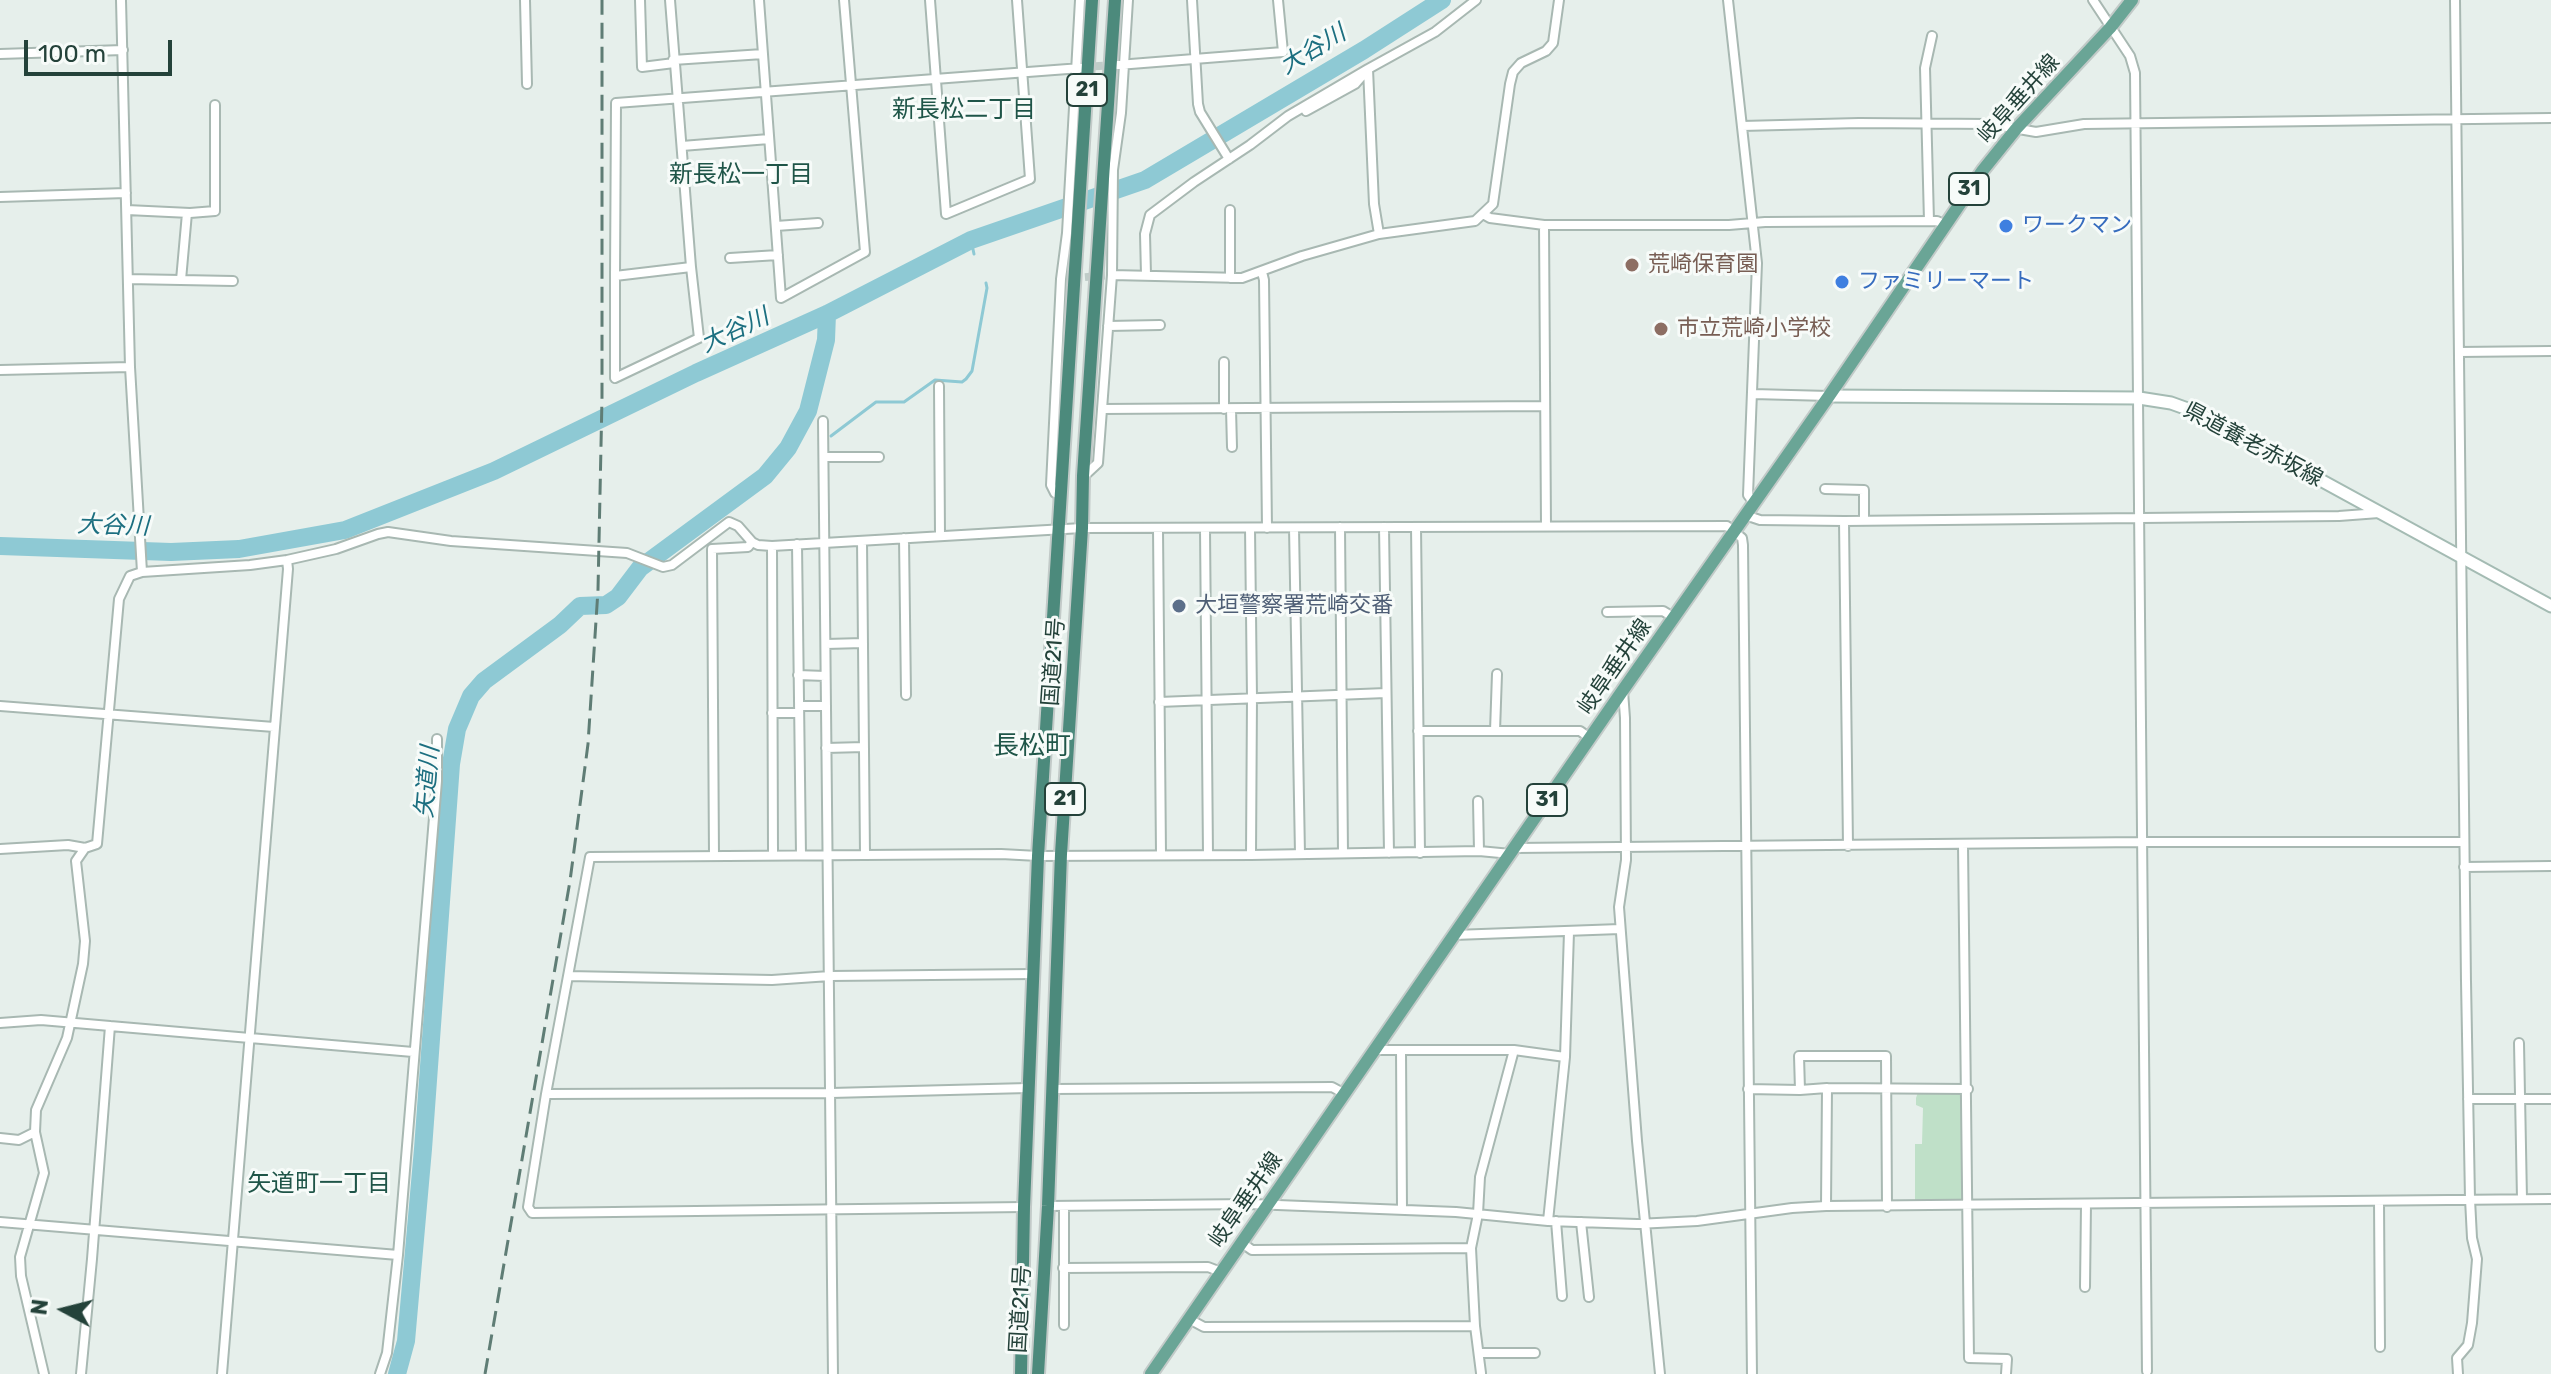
<!DOCTYPE html>
<meta charset="utf-8">
<style>
body{margin:0}
#map{position:relative;width:2551px;height:1374px;overflow:hidden;background:#e6efeb;font-family:Rubik,sans-serif}
canvas{display:block}
.north{position:absolute;left:24px;top:1270px;width:80px;height:80px;-webkit-text-stroke:6px #f7fbf9;paint-order:stroke;rotate:277deg;font-size:22px;font-weight:700;line-height:32px;text-align:center;color:#24423a}
.north::after{content:'';display:block;margin:auto;width:28px;height:36px;background:#24423a;clip-path:polygon(50% 0,100% 100%,50% 72%,0 100%)}
.scale{position:absolute;left:24px;top:40px;width:148px;height:36px;box-sizing:border-box;border:4px solid #24423a;border-top:0;padding-left:10px;font-size:24px;line-height:28px;white-space:nowrap;color:#24423a;-webkit-text-stroke:6px #f7fbf9;paint-order:stroke}
</style>
<div id="map">
<canvas width="2551" height="1374"></canvas>
<div class="north">N</div>
<div class="scale">100 m</div>
</div>
<script>
const ctx = document.querySelector('canvas').getContext('2d');
ctx.lineJoin = 'round';
function fillPath(path, color) {
  ctx.fillStyle = color;
  ctx.fill(path, 'evenodd');
}
function toPath(rows) {
  const path = new Path2D();
  for (const r of rows) {
    path.moveTo(r[0], r[1]);
    for (let i = 2; i < r.length; i += 2) path.lineTo(r[i], r[i + 1]);
  }
  return path;
}
function strokePath(path, color, width, dash) {
  ctx.strokeStyle = color;
  ctx.lineWidth = width;
  ctx.lineCap = dash ? 'butt' : 'round';
  ctx.setLineDash(dash || []);
  ctx.stroke(path);
}
function label(font, color, halo, rows, align = 'center') {
  ctx.font = font + ' Rubik,"Noto Sans JP",sans-serif';
  ctx.lineWidth = 6;
  ctx.setLineDash([]);
  ctx.textBaseline = 'middle';
  ctx.strokeStyle = halo;
  ctx.fillStyle = color;
  for (const [text, x, y, turn = 0] of rows) {
    ctx.save();
    ctx.translate(x, y);
    ctx.rotate((+turn || 0) * Math.PI / 180);
    ctx.textAlign = isNaN(turn) ? turn : align;
    if (halo) ctx.strokeText(text, 0, 0);
    ctx.fillText(text, 0, 0);
    ctx.restore();
  }
}
fillPath(toPath([
 [1933,1084,1963,1084,1964,1200,1915,1200,1915,1144,1922,1144,1923,1108,1916,1105,1916,1098,1918,1092,1926,1085]
]), '#bfe0c8');
strokePath(toPath([
 [971,240,974,254],
 [831,436,876,402,904,402,935,380,962,382,966,379,972,371,987,288,986,283]
]), '#8ec9d4', 3);
strokePath(toPath([
 [0,546,171,552,239,549,345,530,494,471,696,373,827,314,971,240,1145,180,1364,50,1442,0],
 [397,1374,406,1341,423,1149,451,764,457,729,471,696,484,681,560,625,580,606,606,605,618,597,640,568,765,476,788,448,808,411,826,340,827,314]
]), '#8ec9d4', 18);
strokePath(toPath([
 [1083,67,1113,65],
 [1061,279,1112,275]
]), '#bfccc8', 8, [8, 4]);
const minor = toPath([
 [525,0,527,84],
 [640,0,642,67,674,63],
 [670,0,691,267],
 [759,0,781,298,865,252,844,0],
 [930,0,946,214,1030,179,1017,0],
 [1192,0,1198,104,1200,112,1229,159],
 [1728,0,1757,263,1748,495,1754,503],
 [2093,0,2130,56,2135,73,2147,1371],
 [2455,0,2466,981,2470,1199,2472,1238,2477,1259,2472,1323,2468,1345,2457,1358,2458,1374],
 [0,54,123,50],
 [673,60,763,54],
 [1118,65,1283,52,1278,0],
 [1306,111,1355,84,1362,76],
 [1742,126,1859,123,1990,124,2036,132,2084,124,2551,118],
 [682,146,769,139],
 [0,197,126,193],
 [127,210,190,213,215,211,215,105],
 [1483,214,1490,218,1544,225,1729,225,1765,222,1937,221,1944,224],
 [1929,221,1925,68,1932,36],
 [1544,225,1546,526],
 [776,226,818,223],
 [1379,234,1374,204,1368,69,1435,32,1476,0],
 [730,258,778,255],
 [1262,272,1264,280,1267,528],
 [1112,275,1242,278,1302,256,1379,234,1475,221,1493,204,1510,84,1513,72,1521,63,1546,51,1553,43,1559,0],
 [1146,275,1145,234,1150,215,1194,182,1250,145,1288,116,1368,69],
 [615,276,691,267,699,338,615,378,615,276,616,103,1081,68],
 [1230,278,1230,210],
 [128,279,233,281],
 [181,280,187,213],
 [1108,326,1160,325],
 [2459,352,2551,351],
 [0,370,130,367],
 [939,386,940,536],
 [1753,394,1829,396],
 [1102,409,1545,406],
 [1224,409,1224,362],
 [1231,409,1232,447],
 [823,421,833,1374],
 [824,457,879,457],
 [1084,476,1098,463,1112,275,1113,170,1121,113,1128,0],
 [1825,489,1864,490,1864,521],
 [1061,496,1055,493,1051,485,1061,279,1067,233,1080,0],
 [1745,515,1760,520,1844,521,2339,516,2379,513],
 [1844,521,1848,846],
 [1340,527,1343,853],
 [1384,527,1389,853],
 [1416,527,1420,853],
 [1250,528,1252,698,1251,855],
 [1294,528,1300,854],
 [1158,529,1161,854],
 [1205,529,1208,855],
 [904,538,906,695],
 [862,541,865,855],
 [797,544,801,855],
 [772,546,773,855],
 [142,572,250,565,287,560,336,549,378,534,388,532,451,541,627,553,663,567,672,565,729,522,738,526,752,542,758,545,772,546,1082,528,1727,526,1742,538,1743,545,1752,1374],
 [1607,612,1663,611,1673,617],
 [826,644,863,643],
 [798,675,825,676],
 [1623,691,1625,718,1626,860,1619,907,1637,1141,1660,1374],
 [1159,702,1386,693],
 [0,706,274,727],
 [799,706,825,706],
 [772,713,799,713],
 [1418,731,1580,731,1590,738],
 [1495,731,1497,674],
 [826,748,864,747],
 [1478,801,1479,851],
 [1963,845,1969,1358,2007,1359,2006,1374],
 [1514,848,2142,842,2464,842],
 [0,849,68,845,85,848,97,844,119,599,130,576,142,572,130,367,121,0],
 [714,856,712,549,748,547,752,542],
 [2464,867,2551,866],
 [1454,935,1620,929],
 [568,976,590,857,1001,854,1038,856,1251,855,1479,851,1511,854],
 [0,1023,41,1020,110,1026],
 [2519,1043,2522,1199],
 [1375,1050,1514,1050,1565,1057],
 [1401,1050,1402,1210],
 [1827,1088,1968,1089],
 [1053,1089,1332,1087,1345,1094],
 [1748,1089,1800,1090,1799,1056,1886,1056,1887,1207],
 [1800,1090,1827,1088,1826,1206],
 [546,1094,568,976,772,980,830,976,1034,974],
 [2468,1099,2551,1099],
 [0,1138,19,1140,35,1132],
 [2379,1201,2380,1347],
 [1048,1206,1252,1204,1456,1212,1548,1221,1637,1224,1697,1221,1792,1208,1826,1206,2551,1199],
 [1024,1207,532,1213,528,1207,546,1094,831,1093,1028,1088],
 [1548,1221,1565,1057,1569,932],
 [1556,1221,1562,1296],
 [0,1222,398,1255],
 [1581,1222,1589,1297],
 [1242,1243,1252,1250,1471,1248,1478,1214,1480,1177,1514,1050],
 [1063,1268,1208,1267,1221,1272],
 [2085,1287,2086,1204],
 [1189,1319,1204,1327,1475,1326,1471,1248],
 [1064,1325,1064,1206],
 [1475,1326,1481,1373],
 [1479,1353,1535,1353],
 [44,1374,21,1276,20,1257,44,1173,35,1132,36,1110,67,1038,83,964,85,941,76,861,85,848],
 [81,1374,92,1259,110,1026,413,1052],
 [222,1374,288,569,287,560],
 [380,1374,387,1353,398,1255,437,781,437,739]
]);
const secondary = toPath([
 [1829,396,2139,398,2171,403,2196,412,2551,606]
]);
const primary = toPath([
 [1151,1374,1623,690,1829,396,1983,170,2016,129,2110,28,2132,0]
]);
const trunk = toPath([
 [1021,1374,1024,1207,1038,856,1092,0],
 [1038,1374,1048,1206,1061,854,1082,528,1083,476,1115,0]
]);
strokePath(minor, '#a8b8b2', 12);
strokePath(secondary, '#a4bbb3', 15);
strokePath(primary, '#c2cac8', 16);
strokePath(trunk, '#c2cac8', 16);
strokePath(minor, '#fff', 8);
strokePath(secondary, '#fff', 11);
strokePath(primary, '#6aa596', 12);
strokePath(trunk, '#4c8a7c', 12);
strokePath(toPath([
 [485,1374,570,881,588,744,598,590,602,398,602,0]
]), '#5f7d75', 3, [16, 8]);
for (const [x, y, r, color] of [
 [2006,226,8,"#3f7fe0"],
 [1632,265,8,"#8d6e63"],
 [1842,282,8,"#3f7fe0"],
 [1661,329,8,"#8d6e63"],
 [1179,606,8,"#5c6f8a"]
]) {
  const dot = new Path2D();
  dot.arc(x, y, r, 0, 2 * Math.PI);
  ctx.fillStyle = color;
  ctx.fill(dot);
  strokePath(dot, '#f7fbf9', 3);
}
for (const [x, y, w] of [
 [1087,90,40],
 [1969,189,40],
 [1065,799,40],
 [1547,800,40]
]) {
  const box = new Path2D();
  box.roundRect(x - w / 2, y - 16, w, 32, 6);
  ctx.fillStyle = '#f7fbf9';
  ctx.fill(box);
  strokePath(box, '#24423a', 2);
}
label('bold 20px', '#24423a', null, [
 ["21",1087,90],
 ["31",1969,189],
 ["21",1065,799],
 ["31",1547,800]
]);
label('22px', '#24423a', '#f7fbf9', [
 ["岐阜垂井線",2019,99,-48],
 ["県道養老赤坂線",2253,445,28],
 ["国道21号",1054,662,-86],
 ["岐阜垂井線",1615,667,-55],
 ["岐阜垂井線",1246,1200,-55],
 ["国道21号",1021,1309,-87]
]);
label('22px', '#366cbe', '#f7fbf9', [
 ["ワークマン",2022,226],
 ["ファミリーマート",1858,282]
], 'left');
label('22px', '#785e54', '#f7fbf9', [
 ["荒崎保育園",1648,265],
 ["市立荒崎小学校",1677,329]
], 'left');
label('22px', '#4e5e75', '#f7fbf9', [
 ["大垣警察署荒崎交番",1195,606]
], 'left');
label('italic 24px', '#1c6f80', '#f7fbf9', [
 ["大谷川",1313,50,-31],
 ["大谷川",735,331,-25],
 ["大谷川",113,526,2],
 ["矢道川",428,782,-85]
]);
label('24px', '#1f5548', '#f7fbf9', [
 ["新長松二丁目",964,110],
 ["新長松一丁目",741,175],
 ["矢道町一丁目",319,1184]
]);
label('26px', '#1f5548', '#f7fbf9', [
 ["長松町",1032,746]
]);
</script>
